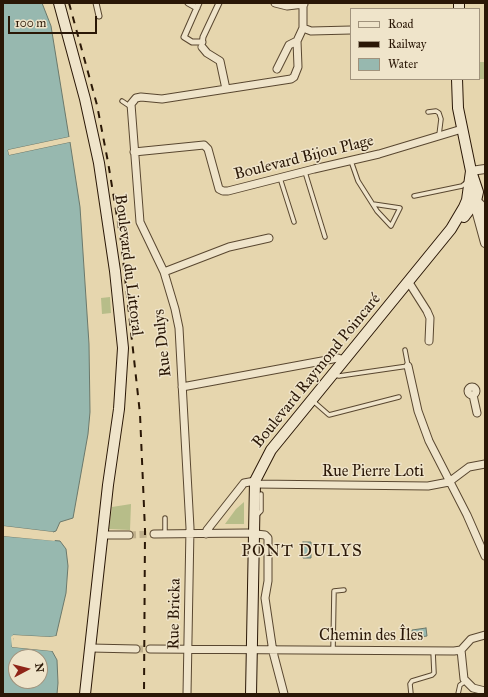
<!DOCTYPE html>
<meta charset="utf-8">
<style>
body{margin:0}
#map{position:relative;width:488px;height:697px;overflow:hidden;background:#e6d6ae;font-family:"IM FELL Great Primer",serif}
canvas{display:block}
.frame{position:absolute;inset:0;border:4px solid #2a1706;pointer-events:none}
.legend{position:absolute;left:350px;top:8px;width:130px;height:72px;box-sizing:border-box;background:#efe4ca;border:1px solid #a0927c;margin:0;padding:5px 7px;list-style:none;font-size:12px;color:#2a1706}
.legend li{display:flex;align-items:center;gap:8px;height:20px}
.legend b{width:20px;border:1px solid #a0927c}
.north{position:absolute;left:8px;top:649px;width:40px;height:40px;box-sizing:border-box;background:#efe4ca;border:1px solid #a0927c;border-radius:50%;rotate:83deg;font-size:11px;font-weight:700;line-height:16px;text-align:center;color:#2a1706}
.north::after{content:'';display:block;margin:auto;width:14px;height:18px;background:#8f2418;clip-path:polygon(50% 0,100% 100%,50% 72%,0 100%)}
.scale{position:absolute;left:8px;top:16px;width:89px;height:18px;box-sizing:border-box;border:2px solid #2a1706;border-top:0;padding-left:5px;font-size:12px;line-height:14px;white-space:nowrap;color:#2a1706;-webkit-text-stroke:3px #efe4ca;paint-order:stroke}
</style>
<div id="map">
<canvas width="488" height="697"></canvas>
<div class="frame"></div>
<ul class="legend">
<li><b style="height:5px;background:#efe4ca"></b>Road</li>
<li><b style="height:5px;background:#2a1706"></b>Railway</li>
<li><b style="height:11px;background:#97b8af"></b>Water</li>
</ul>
<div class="north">N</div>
<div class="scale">100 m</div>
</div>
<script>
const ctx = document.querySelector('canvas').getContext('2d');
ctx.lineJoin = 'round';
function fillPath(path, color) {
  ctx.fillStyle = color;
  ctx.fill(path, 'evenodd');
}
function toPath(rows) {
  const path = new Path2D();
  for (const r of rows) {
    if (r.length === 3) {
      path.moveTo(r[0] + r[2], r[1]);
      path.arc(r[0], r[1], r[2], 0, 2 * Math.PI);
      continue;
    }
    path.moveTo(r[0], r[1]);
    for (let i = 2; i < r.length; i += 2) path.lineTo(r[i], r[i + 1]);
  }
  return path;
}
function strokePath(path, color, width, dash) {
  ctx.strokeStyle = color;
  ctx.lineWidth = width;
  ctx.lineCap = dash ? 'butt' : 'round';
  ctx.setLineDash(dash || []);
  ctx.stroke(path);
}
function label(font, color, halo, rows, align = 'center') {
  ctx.font = font + ' "IM FELL Great Primer",serif';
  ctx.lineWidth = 3;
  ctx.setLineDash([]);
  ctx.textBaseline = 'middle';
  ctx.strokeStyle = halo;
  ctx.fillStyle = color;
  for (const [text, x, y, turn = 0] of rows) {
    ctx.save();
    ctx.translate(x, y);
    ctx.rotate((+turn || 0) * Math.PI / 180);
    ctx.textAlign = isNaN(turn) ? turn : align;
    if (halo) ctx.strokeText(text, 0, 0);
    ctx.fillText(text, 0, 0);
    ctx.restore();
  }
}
fillPath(toPath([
 [479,62,485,62,485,79,475,79,479,79],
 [110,297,111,313,102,314,101,298],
 [244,502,244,524,225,524,236,509],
 [131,504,130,530,109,529,112,507]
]), '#b7bd89');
const water = toPath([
 [3,3,42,3,51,26,69,137,8,150,9,155,70,142,80,207,89,344,90,412,88,434,73,518,60,522,56,531,53,532,3,526,3,3],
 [3,536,60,541,66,549,68,566,66,593,56,636,50,637,13,635,12,647,52,651,57,660,58,683,57,694,3,694,3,536],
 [16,657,40,657,40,681,16,681,16,657],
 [303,542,311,542,311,558,303,558,303,542],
 [426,628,427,636,413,638,412,630,426,628]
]);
fillPath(water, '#97b8af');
strokePath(water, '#6b786b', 1);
fillPath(toPath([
 [69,137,69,139,11,152,70,140,70,142,9,155,8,150],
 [3,526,53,532,53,534,3,528],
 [3,534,54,539,55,541,3,536],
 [13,635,50,637,56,636,56,638,50,639,13,638,13,645,46,648,54,650,52,651,12,647,11,637]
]), '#e6d6ae');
strokePath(toPath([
 [129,535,154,534],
 [136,649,150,649]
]), '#c0b08c', 7, [7, 3.5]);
const service = toPath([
 [122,101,131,107],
 [428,112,436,111,439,113,441,119,439,135],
 [351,161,358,181,377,211,391,226,400,208,373,204],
 [305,172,325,237],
 [280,178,294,222],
 [414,196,462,186,467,182],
 [334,375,339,376,408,366,405,350],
 [313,401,329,415,399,397],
 [257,515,261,511,261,494],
 [165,518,165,534],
 [333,650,334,591,344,590],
 [411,694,410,684,412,681,432,675,434,673,433,651],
 [458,694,460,685,466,681]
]);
const pedestrian = toPath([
 [96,3,99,16],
 [188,3,197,8],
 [199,3,184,37,192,42,203,42],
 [202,44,203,37,219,3]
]);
const minor = toPath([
 [275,3,287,6,304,4],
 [303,28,311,31,351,30],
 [202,47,207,53,220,61,226,89],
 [277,69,289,45,297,41],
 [134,152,204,145,208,149,219,189,223,191,228,191,314,169,379,154,462,129],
 [164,272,229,247,269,238],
 [408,281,427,311,430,318,429,341],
 [408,366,418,411,429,441,467,515,485,556],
 [472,391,4],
 [182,387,338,358,344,360],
 [473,395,477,413],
 [255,484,428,486,449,482,469,467,485,464],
 [154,534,247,533,265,535,268,538,268,581,265,598,273,652,284,694],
 [206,534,207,530,244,483,255,481],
 [102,535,129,535],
 [91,648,136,649],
 [150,649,454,651,461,650,471,639,485,635],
 [461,650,464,679,473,688,485,691],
 [187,694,190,528,179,328,175,309,164,272,140,222,131,104,136,98,141,97,162,99,291,79,294,77,298,67,297,41,303,28,303,3]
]);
const tertiary = toPath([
 [471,171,485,169],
 [474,198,482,206,485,220],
 [476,201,476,210,485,243]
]);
const secondary = toPath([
 [59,3,85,99,99,163,115,271,123,348,119,409,108,485,85,694],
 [459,9,459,3],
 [464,217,476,201,478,192,472,174],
 [251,694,255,481,271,450,451,229,464,207,467,200,471,171,458,108,457,79]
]);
strokePath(service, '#594730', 5.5);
strokePath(pedestrian, '#594730', 7);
strokePath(minor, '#594730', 9);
strokePath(tertiary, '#594730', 10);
strokePath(secondary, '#2a1706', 12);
strokePath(service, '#efe4ca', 3.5);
strokePath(pedestrian, '#efe4ca', 5);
strokePath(minor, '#efe4ca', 7);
strokePath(tertiary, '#efe4ca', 8);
strokePath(secondary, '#efe4ca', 10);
strokePath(toPath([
 [69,3,97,105,108,162,121,241,135,368,140,414,145,530,144,694]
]), '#2a1706', 2, [7, 7]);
label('16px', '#2a1706', '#efe4ca', [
 ["Boulevard Bijou Plage",304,158,-14],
 ["Boulevard du Littoral",128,265,83],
 ["Rue Dulys",163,343,-96],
 ["Boulevard Raymond Poincaré",317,371,-51],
 ["Rue Pierre Loti",373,472],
 ["Rue Bricka",175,614,-89],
 ["Chemin des Îles",371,636]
]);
ctx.letterSpacing = '1px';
label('17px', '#2a1706', '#efe4ca', [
 ["PONT DULYS",302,552]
]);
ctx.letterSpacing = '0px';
</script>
